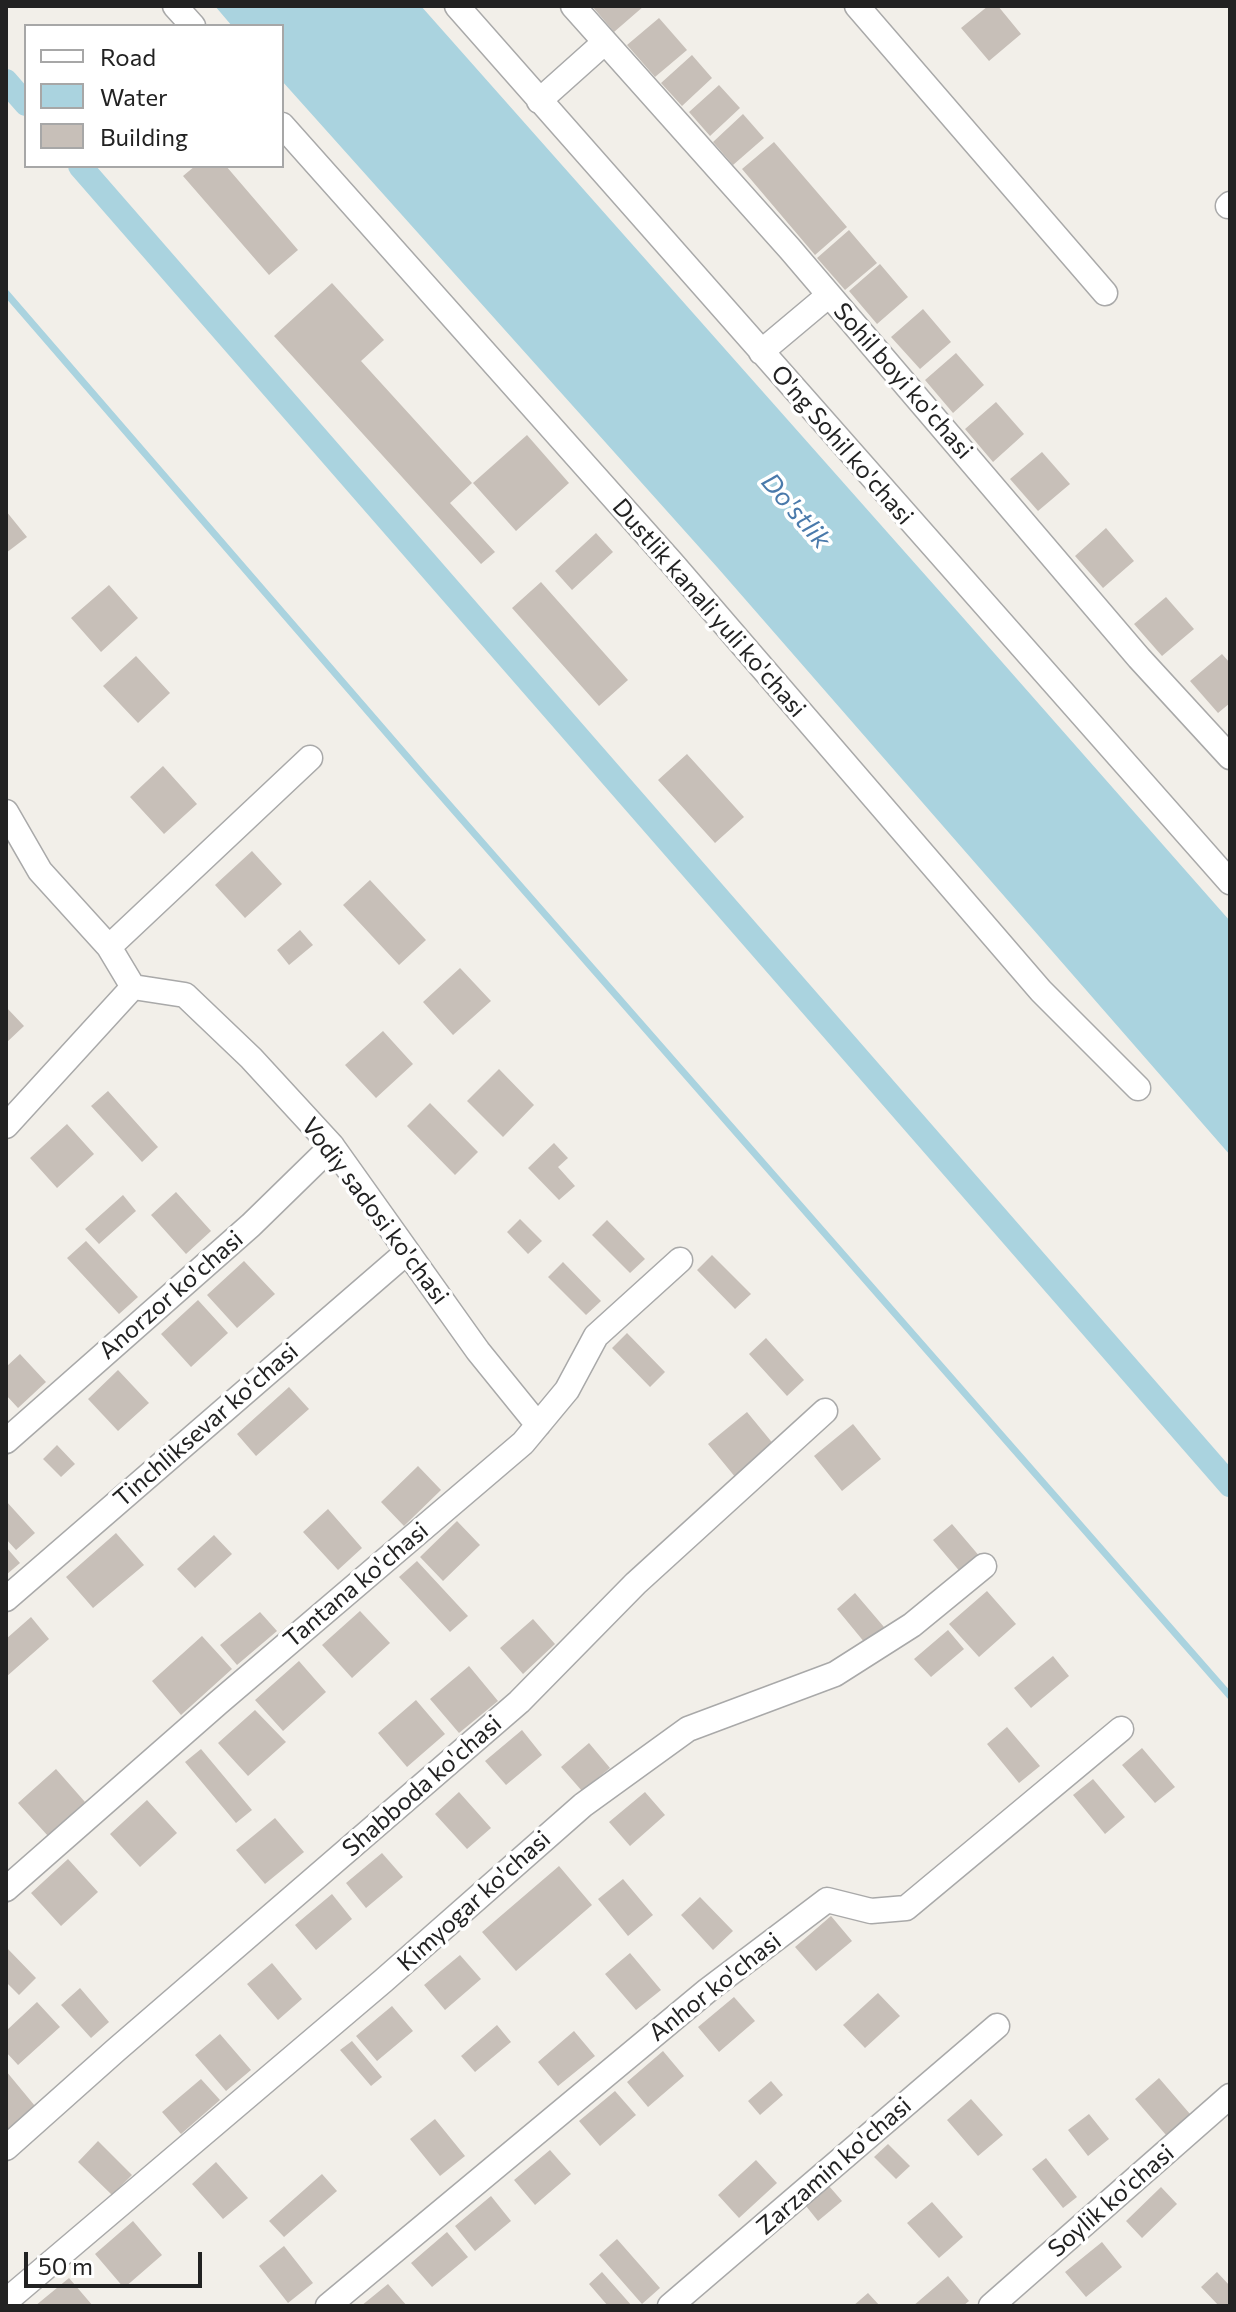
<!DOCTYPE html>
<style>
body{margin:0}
#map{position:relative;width:1236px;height:2312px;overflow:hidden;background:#f2efe9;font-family:Commissioner,sans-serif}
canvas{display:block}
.frame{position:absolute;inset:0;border:8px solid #222;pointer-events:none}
.legend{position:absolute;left:24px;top:24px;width:260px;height:144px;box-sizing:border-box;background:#fff;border:2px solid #a7a7a7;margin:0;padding:10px 14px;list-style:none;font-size:24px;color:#222}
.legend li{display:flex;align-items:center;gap:16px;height:40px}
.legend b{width:40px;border:2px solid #a7a7a7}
.scale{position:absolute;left:24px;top:2252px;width:178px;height:36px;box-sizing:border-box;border:4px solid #222;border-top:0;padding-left:10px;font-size:24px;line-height:28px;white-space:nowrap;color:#222;-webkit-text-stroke:6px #fff;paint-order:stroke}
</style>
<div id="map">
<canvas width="1236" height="2312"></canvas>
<div class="frame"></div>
<ul class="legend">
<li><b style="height:10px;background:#fff"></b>Road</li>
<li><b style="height:22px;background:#aad3df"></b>Water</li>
<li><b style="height:22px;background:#c7bfb8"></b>Building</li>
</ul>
<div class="scale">50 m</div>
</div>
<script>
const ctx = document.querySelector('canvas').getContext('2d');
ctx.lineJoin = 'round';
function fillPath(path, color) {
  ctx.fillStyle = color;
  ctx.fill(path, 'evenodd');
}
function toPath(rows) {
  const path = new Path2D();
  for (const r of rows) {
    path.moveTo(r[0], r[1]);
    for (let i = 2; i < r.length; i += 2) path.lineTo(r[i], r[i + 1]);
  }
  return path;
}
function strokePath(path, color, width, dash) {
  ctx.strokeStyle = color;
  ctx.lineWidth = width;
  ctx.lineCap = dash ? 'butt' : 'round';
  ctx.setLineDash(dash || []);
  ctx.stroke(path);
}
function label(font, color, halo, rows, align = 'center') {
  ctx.font = font + ' Commissioner,sans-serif';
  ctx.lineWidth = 7;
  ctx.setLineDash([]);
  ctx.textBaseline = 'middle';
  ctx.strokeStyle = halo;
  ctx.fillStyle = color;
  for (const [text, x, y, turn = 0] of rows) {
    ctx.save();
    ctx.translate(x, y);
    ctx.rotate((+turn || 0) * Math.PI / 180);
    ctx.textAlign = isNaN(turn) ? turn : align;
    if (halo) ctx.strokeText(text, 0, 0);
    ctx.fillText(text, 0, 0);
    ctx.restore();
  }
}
fillPath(toPath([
 [215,6,421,6,958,612,1230,921,1230,1155,717,567,282,81,282,26,232,26]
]), '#aad3df');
strokePath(toPath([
 [6,293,423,775,1230,1696]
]), '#aad3df', 7);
strokePath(toPath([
 [6,81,26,104],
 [80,166,1230,1485]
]), '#aad3df', 24);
fillPath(toPath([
 [592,6,644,6,614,32],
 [988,6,998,6,1021,34,989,61,961,28],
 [659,18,687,50,655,77,627,45],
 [692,55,712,78,682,106,661,83],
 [719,85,740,108,710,136,689,112],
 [743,114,764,138,733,165,713,142],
 [774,142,847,227,815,255,742,169],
 [195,166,226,166,298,250,269,275,183,176],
 [849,230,877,263,845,290,817,258],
 [880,264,908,297,877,324,849,291],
 [332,283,384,340,361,361,472,483,450,503,495,552,481,564,274,336],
 [923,309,951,342,920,369,891,337],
 [956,353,984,385,953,413,925,380],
 [996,402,1024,434,993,462,965,429],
 [527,435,569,483,516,531,473,483],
 [1042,452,1070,484,1038,511,1010,479],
 [6,511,27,537,6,553],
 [1106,528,1134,561,1103,588,1075,556],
 [596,533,613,552,572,590,555,571],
 [541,582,628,680,599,706,512,608],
 [109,585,138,618,101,652,71,618],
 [1166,597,1194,629,1162,656,1134,624],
 [1222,654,1230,663,1230,703,1218,713,1190,681],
 [136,656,170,693,138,723,103,686],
 [687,754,744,817,715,843,658,780],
 [163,766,197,804,164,834,130,797],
 [252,851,282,884,245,918,215,885],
 [370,880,426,940,399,965,343,905],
 [300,930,313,945,289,965,277,950],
 [460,968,491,1001,453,1035,423,1002],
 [6,1007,24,1026,6,1043],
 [383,1031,413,1064,376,1098,345,1065],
 [499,1069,534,1105,503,1137,467,1101],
 [108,1091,158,1147,142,1162,91,1106],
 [430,1103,478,1152,455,1175,407,1126],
 [67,1124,94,1154,57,1188,30,1158],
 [554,1143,568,1158,558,1167,575,1186,559,1200,528,1168],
 [176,1192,211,1231,186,1254,151,1215],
 [123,1195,136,1211,99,1244,85,1229],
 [520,1219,542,1241,528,1254,507,1232],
 [607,1220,645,1259,630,1273,592,1235],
 [86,1241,138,1297,119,1314,67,1258],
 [712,1255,751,1294,735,1309,697,1270],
 [244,1261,275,1294,237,1328,207,1295],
 [563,1262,601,1301,586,1315,548,1277],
 [198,1300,228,1333,191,1367,161,1334],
 [627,1333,665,1372,650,1387,612,1348],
 [766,1338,804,1380,787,1396,749,1354],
 [20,1354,46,1382,18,1408,6,1395,6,1367],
 [118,1370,149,1403,118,1431,88,1399],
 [289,1387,309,1409,256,1456,237,1434],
 [747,1412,775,1446,736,1478,708,1444],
 [853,1424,881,1459,842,1491,814,1456],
 [57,1445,75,1464,61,1477,43,1459],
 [418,1466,441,1490,404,1526,381,1502],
 [6,1501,35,1533,16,1550,6,1539],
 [328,1509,362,1548,338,1570,303,1532],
 [457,1521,480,1545,443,1581,420,1557],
 [952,1524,981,1558,962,1574,933,1540],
 [116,1533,144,1565,93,1608,66,1577],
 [214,1535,232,1554,195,1588,177,1569],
 [6,1547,20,1563,6,1575],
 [417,1561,468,1616,450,1632,399,1577],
 [987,1591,1016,1624,979,1657,949,1624],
 [855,1593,884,1627,865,1643,837,1609],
 [360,1611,390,1643,352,1678,322,1645],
 [260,1612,277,1631,237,1665,220,1645],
 [31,1617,49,1639,6,1677,6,1639],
 [533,1619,555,1644,523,1674,500,1648],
 [948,1630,964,1649,931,1677,914,1659],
 [202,1636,232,1669,181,1715,152,1681],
 [1053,1656,1069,1676,1031,1708,1014,1688],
 [299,1661,326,1692,283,1731,255,1700],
 [469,1666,498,1701,459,1733,430,1699],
 [416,1700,445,1734,407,1767,378,1733],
 [255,1710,286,1742,248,1776,218,1743],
 [1007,1727,1040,1766,1019,1783,987,1744],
 [522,1730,542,1755,506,1785,485,1761],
 [589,1743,610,1768,582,1791,561,1767],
 [1142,1748,1175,1787,1155,1803,1122,1765],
 [201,1749,252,1810,236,1823,185,1762],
 [56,1769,85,1802,48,1836,18,1803],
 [1093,1779,1125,1817,1105,1834,1073,1795],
 [459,1792,491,1828,467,1849,435,1814],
 [645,1792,665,1815,630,1846,609,1822],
 [147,1800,177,1833,140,1867,110,1834],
 [275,1818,304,1852,265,1884,236,1850],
 [382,1853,403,1877,366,1908,346,1883],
 [68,1859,98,1892,61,1926,31,1893],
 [559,1866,592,1905,516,1971,482,1932],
 [623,1879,653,1915,628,1936,598,1899],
 [332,1894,352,1919,316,1950,295,1925],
 [700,1897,733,1931,713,1950,681,1915],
 [831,1916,852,1941,816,1971,795,1947],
 [6,1947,36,1978,19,1995,6,1982],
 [630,1953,661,1990,636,2010,605,1974],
 [460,1955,481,1979,445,2010,424,1985],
 [272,1963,302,1999,278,2020,247,1984],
 [80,1988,109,2022,91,2038,61,2005],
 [878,1993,900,2016,865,2048,843,2025],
 [734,1997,755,2021,719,2052,698,2027],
 [37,2002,60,2027,18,2065,6,2052,6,2031],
 [392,2006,413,2031,377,2061,356,2036],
 [497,2025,511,2042,475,2072,461,2056],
 [574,2031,595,2056,558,2086,538,2062],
 [220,2034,251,2070,226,2091,195,2055],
 [352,2041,382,2077,371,2086,340,2050],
 [663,2051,684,2076,648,2107,627,2082],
 [6,2071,35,2106,6,2131],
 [1159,2078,1190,2114,1166,2135,1135,2099],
 [201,2079,220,2100,181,2134,162,2112],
 [771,2081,783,2095,760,2115,748,2101],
 [615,2091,636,2115,600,2146,579,2121],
 [971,2099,1003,2135,978,2156,947,2120],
 [1089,2114,1109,2139,1088,2156,1068,2130],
 [435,2119,465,2156,440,2176,410,2139],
 [98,2141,132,2175,112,2195,78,2162],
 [888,2144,910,2166,896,2179,874,2157],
 [550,2150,571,2174,535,2205,514,2180],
 [1046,2158,1077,2197,1063,2208,1032,2169],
 [756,2160,777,2183,739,2218,718,2195],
 [216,2162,248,2198,223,2219,192,2184],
 [322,2174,337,2191,284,2237,269,2221],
 [829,2186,842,2201,818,2221,806,2206],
 [1161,2187,1177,2204,1142,2238,1126,2221],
 [491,2196,511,2221,475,2251,455,2226],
 [932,2202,963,2237,939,2258,907,2223],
 [133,2221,162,2255,124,2288,95,2254],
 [447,2232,468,2257,432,2287,411,2263],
 [617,2239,660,2288,642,2304,599,2255],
 [1102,2242,1122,2267,1086,2297,1065,2272],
 [284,2246,313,2283,288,2303,259,2266],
 [602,2272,632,2306,608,2306,589,2284],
 [1217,2272,1230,2286,1230,2306,1219,2306,1201,2287],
 [948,2276,969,2301,963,2306,913,2306],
 [69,2278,93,2306,35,2306],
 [388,2284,407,2306,361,2306],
 [868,2293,880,2306,853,2306]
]), '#c7bfb8');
const street = toPath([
 [175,6,193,26],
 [457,6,1230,882],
 [573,6,790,249,1139,658,1230,757],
 [857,6,1105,293],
 [539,101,605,42],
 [282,125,672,563,1041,991,1138,1088],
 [1228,206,1230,204],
 [761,352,829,295],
 [6,812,40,871,109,947,133,987,185,995,251,1058,332,1146,478,1351,538,1425],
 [109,947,310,758],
 [6,1126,133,987],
 [6,1441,251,1225,332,1146],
 [6,1599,407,1252],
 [6,1889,218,1703,523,1443,567,1390,596,1336,680,1260],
 [6,2148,116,2050,519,1702,636,1583,825,1411],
 [6,2301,383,1981,583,1805,688,1729,835,1674,912,1625,984,1566],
 [328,2306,708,1990,827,1900,871,1911,906,1908,1121,1729],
 [670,2306,997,2026],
 [991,2306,1230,2096]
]);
strokePath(street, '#a9a9a9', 27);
strokePath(street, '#fff', 24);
label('24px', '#222', '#fff', [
 ["Sohil boyi ko'chasi",903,381,49],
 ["O'ng Sohil ko'chasi",842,445,49],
 ["Dustlik kanali yuli ko'chasi",709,608,49],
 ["Vodiy sadosi ko'chasi",375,1211,53],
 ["Anorzor ko'chasi",171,1295,-41],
 ["Tinchliksevar ko'chasi",206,1425,-41],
 ["Tantana ko'chasi",356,1585,-40],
 ["Shabboda ko'chasi",422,1786,-41],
 ["Kimyogar ko'chasi",474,1901,-42],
 ["Anhor ko'chasi",715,1987,-38],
 ["Zarzamin ko'chasi",834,2166,-41],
 ["Soylik ko'chasi",1111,2201,-41]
]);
label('italic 26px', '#4a7aab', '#fff', [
 ["Do'stlik",796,511,49]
]);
</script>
